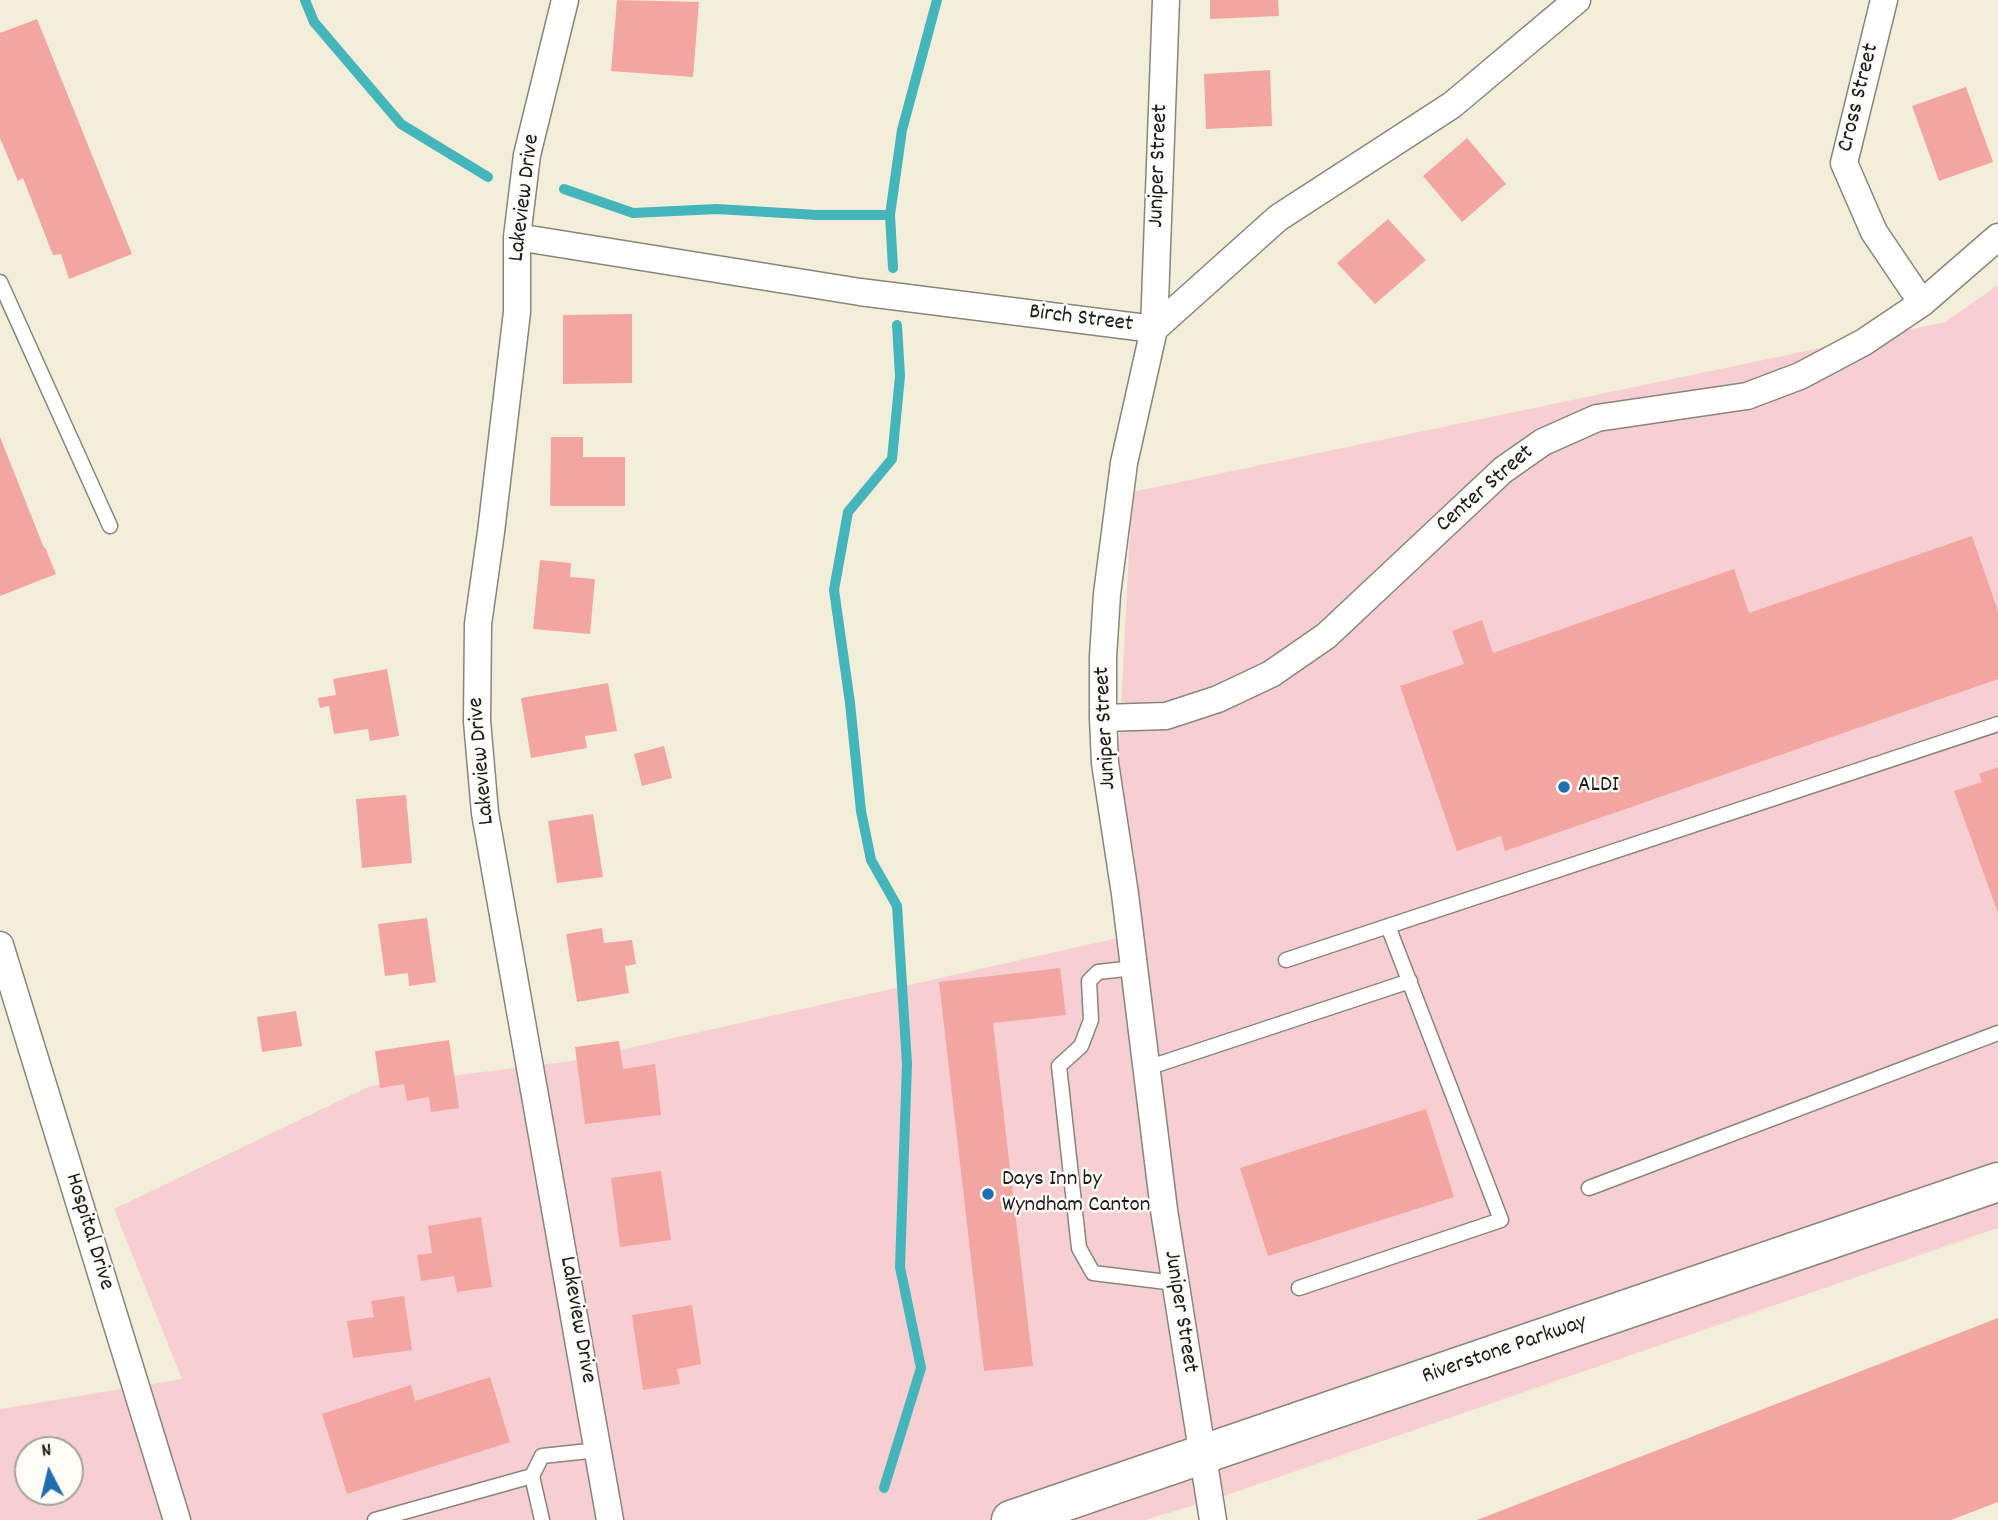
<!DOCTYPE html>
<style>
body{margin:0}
#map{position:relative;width:1998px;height:1520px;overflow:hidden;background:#f3eeda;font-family:Dekko,sans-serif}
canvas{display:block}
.north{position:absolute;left:14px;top:1436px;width:70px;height:70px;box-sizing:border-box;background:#fdfcf7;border:2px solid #a3a29f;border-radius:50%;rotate:353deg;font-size:19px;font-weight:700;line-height:28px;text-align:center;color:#1c1c1c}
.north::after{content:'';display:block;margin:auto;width:24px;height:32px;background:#1f6fb2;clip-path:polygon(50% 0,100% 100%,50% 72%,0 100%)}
</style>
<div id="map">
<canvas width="1998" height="1520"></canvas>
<div class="north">N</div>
</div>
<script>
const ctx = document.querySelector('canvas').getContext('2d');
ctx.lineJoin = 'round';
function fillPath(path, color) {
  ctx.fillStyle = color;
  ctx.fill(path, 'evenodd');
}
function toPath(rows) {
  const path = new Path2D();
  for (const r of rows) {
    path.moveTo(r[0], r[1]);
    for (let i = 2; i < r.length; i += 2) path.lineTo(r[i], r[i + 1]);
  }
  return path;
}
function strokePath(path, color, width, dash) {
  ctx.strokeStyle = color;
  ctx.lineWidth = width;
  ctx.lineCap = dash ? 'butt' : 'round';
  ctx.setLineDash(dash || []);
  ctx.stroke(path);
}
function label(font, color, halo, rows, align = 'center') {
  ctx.font = font + ' Dekko,sans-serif';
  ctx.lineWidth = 5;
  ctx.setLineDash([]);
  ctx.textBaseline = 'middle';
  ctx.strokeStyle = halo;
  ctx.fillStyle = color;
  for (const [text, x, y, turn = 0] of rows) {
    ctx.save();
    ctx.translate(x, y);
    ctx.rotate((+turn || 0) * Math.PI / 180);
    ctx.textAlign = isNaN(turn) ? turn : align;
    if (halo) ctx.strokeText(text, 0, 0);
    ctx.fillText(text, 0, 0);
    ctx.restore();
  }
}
fillPath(toPath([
 [1998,285,1998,1228,1212,1500,1145,1520,0,1520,0,1409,182,1379,114,1209,370,1086,571,1061,1140,933,1118,767,1132,492,1945,322],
 [28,1450,70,1450,70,1492,28,1492]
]), '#f7cfd2');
strokePath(toPath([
 [305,0,314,22,401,124,488,177],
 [564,189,633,213,717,209,817,215,890,215],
 [893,268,890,215,902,130,937,0],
 [884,1488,921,1368,900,1267,907,1064,897,906,871,860,861,811,850,703,834,590,848,512,892,459,900,376,897,325]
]), '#45b5bc', 10);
fillPath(toPath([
 [617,0,699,2,693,77,611,71],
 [1210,0,1278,0,1279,16,1210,19],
 [37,19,132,254,69,279,61,254,53,255,23,178,18,181,0,138,0,33],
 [1270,70,1272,126,1206,129,1204,74],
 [1966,87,1993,162,1939,181,1912,106],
 [1467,138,1506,184,1462,222,1423,176],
 [1388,219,1426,260,1375,304,1337,263],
 [632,314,632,383,563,384,563,315],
 [0,437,44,548,45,547,56,574,0,596],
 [551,437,583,437,583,457,625,457,625,506,550,506],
 [1972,536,1998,611,1998,679,1505,851,1501,836,1457,851,1400,686,1464,664,1452,631,1482,620,1493,653,1734,569,1749,613],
 [540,560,571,563,570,577,595,579,590,634,533,629],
 [387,669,399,736,370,741,368,729,334,734,329,706,320,708,318,698,336,695,333,679],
 [608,683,617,731,585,736,587,748,531,758,521,698],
 [664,746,672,778,642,786,634,754],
 [1998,767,1998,913,1954,791,1982,782,1979,774],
 [406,795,412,863,362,868,356,799],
 [593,814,603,877,557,883,548,821],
 [427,918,436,982,409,986,408,973,385,976,378,924],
 [602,928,604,943,632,940,636,964,625,966,629,993,577,1002,566,934],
 [1060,968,1066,1015,993,1023,1033,1366,984,1371,939,982],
 [296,1011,302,1046,262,1052,257,1017],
 [449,1040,459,1108,431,1112,429,1097,407,1101,404,1084,380,1088,375,1051],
 [619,1041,623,1069,655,1064,661,1115,585,1124,575,1047],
 [1426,1109,1454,1197,1268,1256,1240,1168],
 [661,1171,671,1240,620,1247,611,1178],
 [481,1217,492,1287,457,1292,454,1276,421,1281,417,1255,432,1253,428,1226],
 [404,1296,412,1350,353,1358,347,1321,374,1317,371,1301],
 [692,1305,701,1364,677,1369,680,1384,643,1390,632,1315],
 [1998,1318,1998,1502,1951,1520,1477,1520],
 [490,1377,510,1442,347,1494,322,1414,411,1385,415,1401]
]), '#f3a5a1');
const service = toPath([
 [0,282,110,526],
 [1286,960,1998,724],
 [1134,968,1098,972,1089,981,1091,1020,1081,1046,1059,1066,1079,1248,1093,1273,1175,1283],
 [1147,1068,1410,981],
 [1589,1188,1998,1033],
 [1299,1288,1501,1220,1388,926],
 [375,1520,532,1476],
 [542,1520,532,1476,542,1456,598,1450]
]);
const minor = toPath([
 [565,0,527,155,517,237,517,312,491,532,478,624,477,721,485,813,610,1520],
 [1166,0,1154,329,1124,463,1107,594,1103,657,1103,718,1105,763,1125,894,1164,1210,1213,1520],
 [1884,0,1844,163,1874,232,1922,303],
 [517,237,860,292,1154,329,1278,218,1452,105,1577,0],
 [1103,718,1166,716,1218,699,1271,674,1326,636,1503,470,1543,442,1597,418,1747,396,1800,376,1864,342,1922,303,1998,237],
 [0,945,177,1520]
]);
const primary = toPath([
 [1011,1520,1998,1182]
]);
strokePath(service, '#88857b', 17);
strokePath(minor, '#88857b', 29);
strokePath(primary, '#88857b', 41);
strokePath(service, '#fff', 14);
strokePath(minor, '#fff', 26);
strokePath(primary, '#fff', 38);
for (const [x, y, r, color] of [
 [1564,787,7,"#1f6fb2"],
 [988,1194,7,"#1f6fb2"]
]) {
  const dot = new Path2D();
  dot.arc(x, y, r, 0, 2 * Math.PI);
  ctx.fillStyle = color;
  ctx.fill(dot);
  strokePath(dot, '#fdfcf7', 2.5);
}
label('23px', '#1c1c1c', '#fdfcf7', [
 ["Cross Street",1860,98,-76],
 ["Juniper Street",1160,166,-88],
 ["Lakeview Drive",526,198,-83],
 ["Birch Street",1081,320,7],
 ["Center Street",1486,490,-41],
 ["Juniper Street",1107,728,-93],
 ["Lakeview Drive",483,761,-95],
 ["Hospital Drive",88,1232,73],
 ["Juniper Street",1179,1312,81],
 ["Lakeview Drive",576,1320,80],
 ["Riverstone Parkway",1505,1351,-19]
]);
label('23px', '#1c1c1c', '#fdfcf7', [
 ["ALDI",1578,787],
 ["Days Inn by",1002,1181],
 ["Wyndham Canton",1002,1207]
], 'left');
</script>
